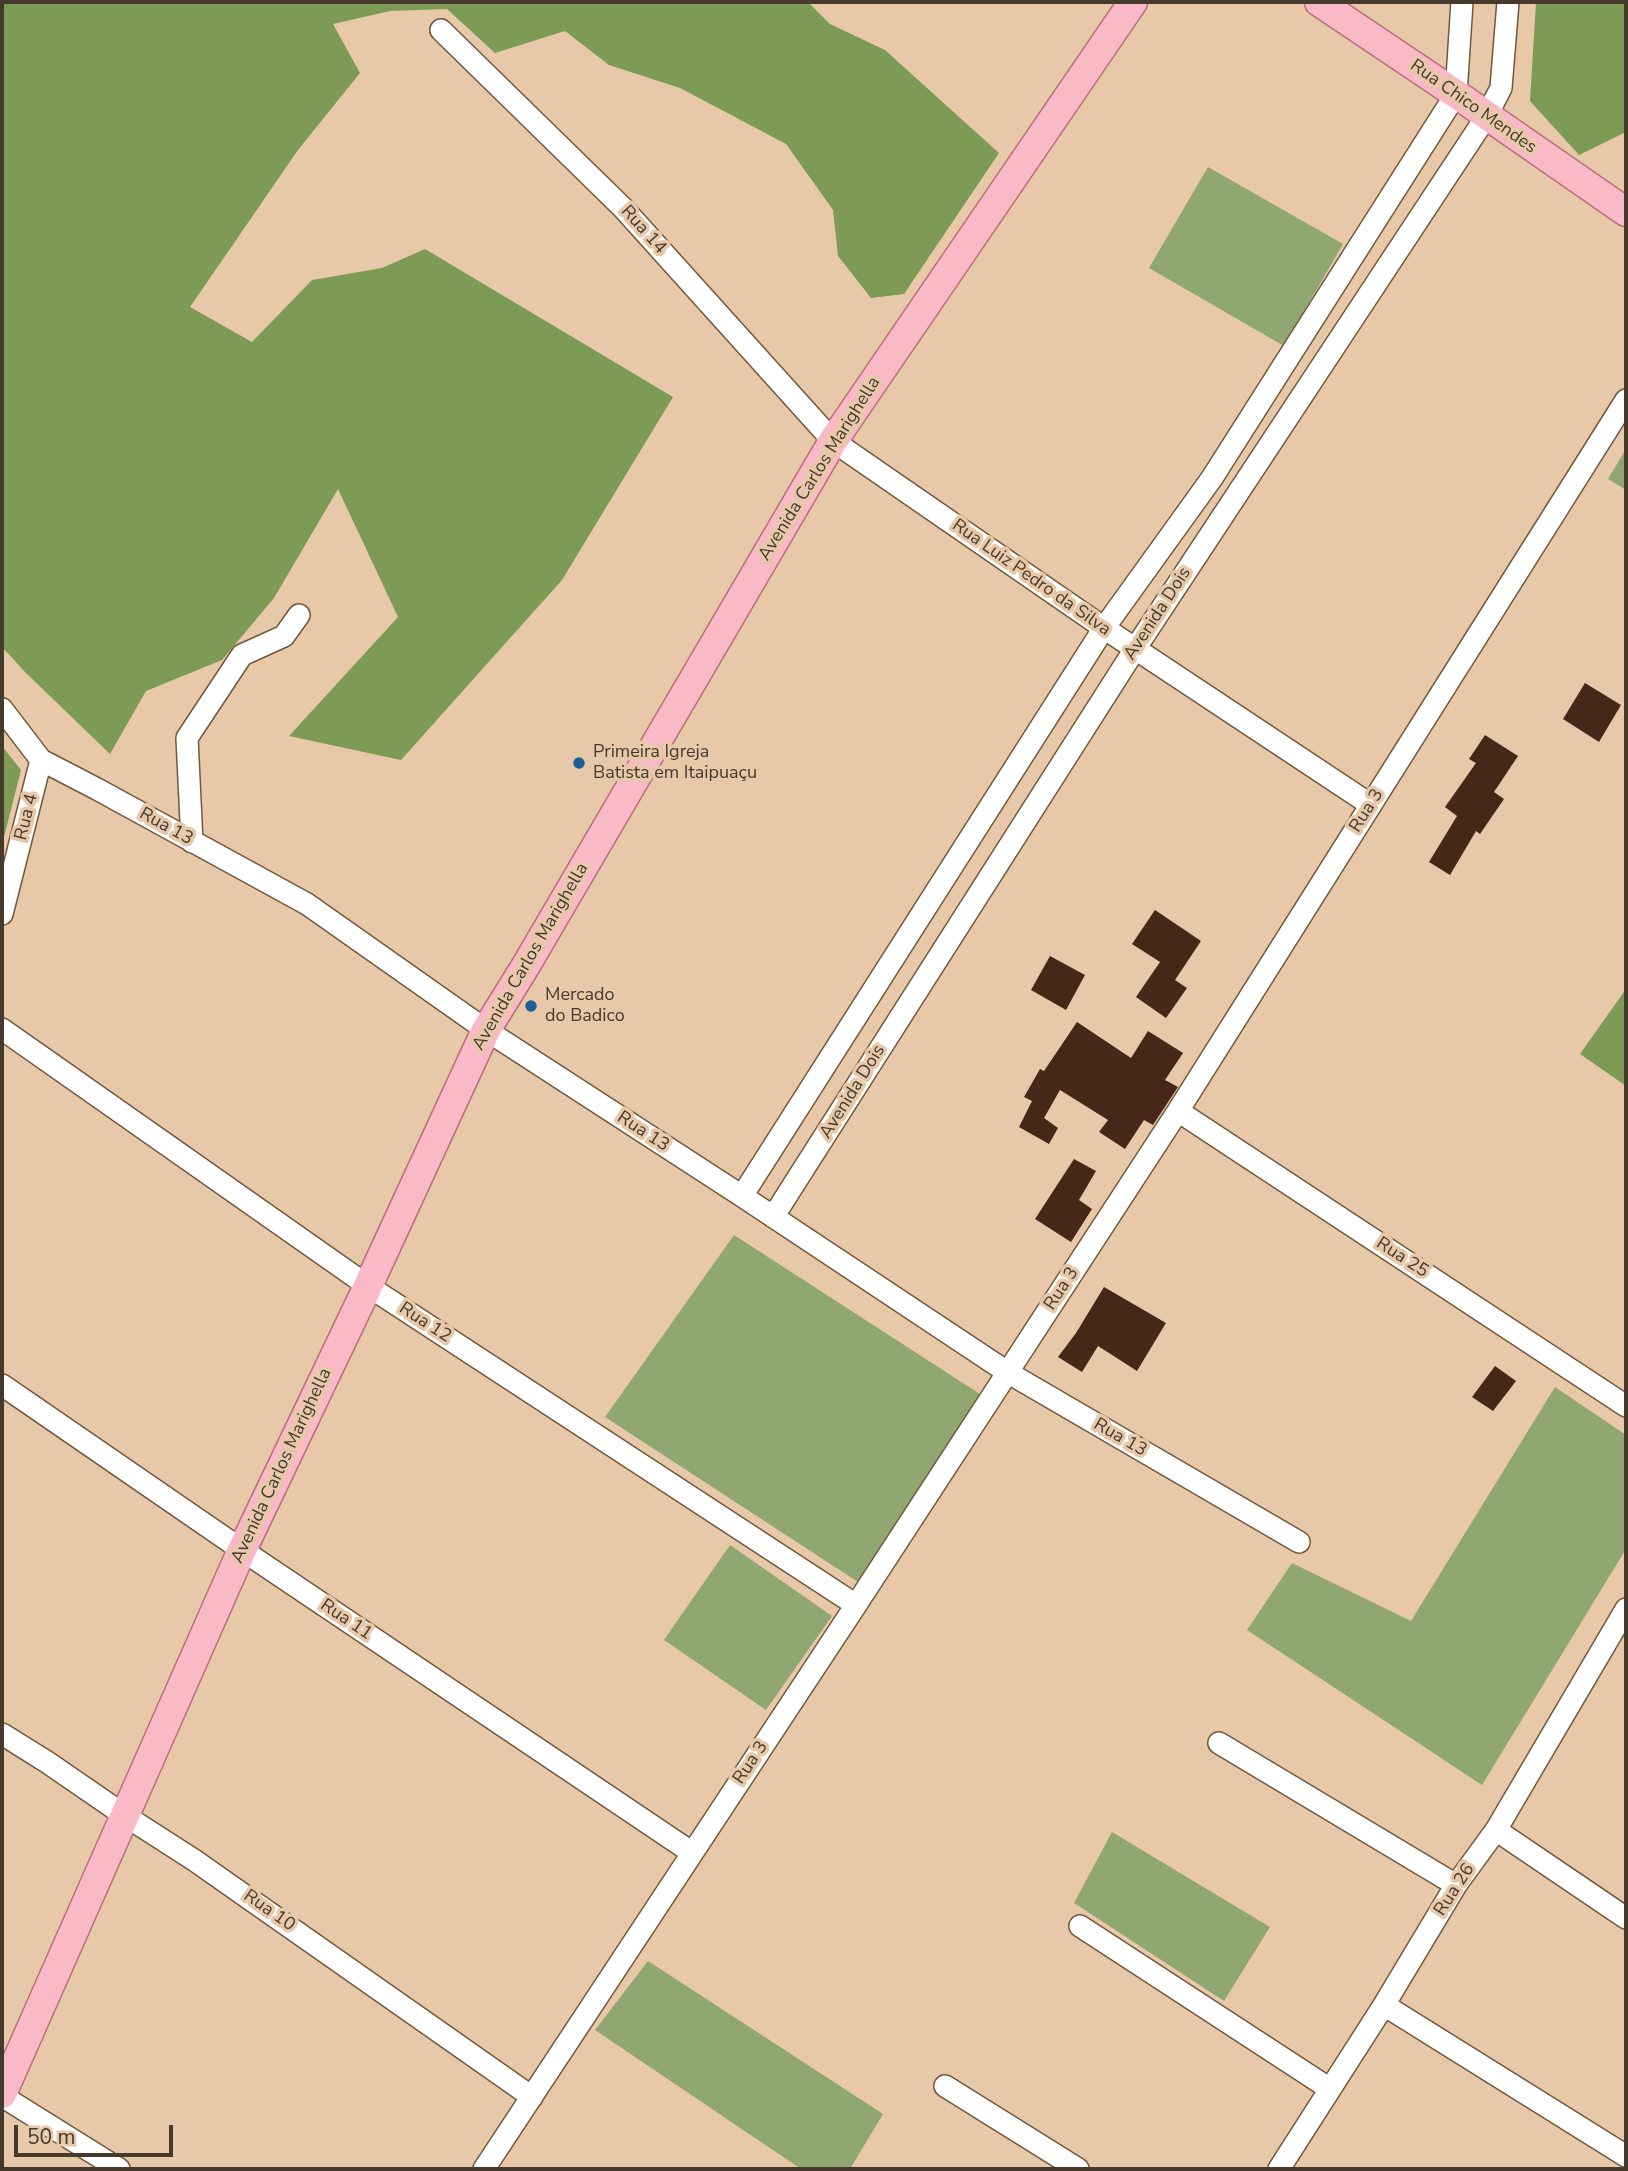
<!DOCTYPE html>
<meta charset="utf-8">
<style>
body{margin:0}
#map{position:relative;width:1628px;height:2171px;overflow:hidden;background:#e7c8a9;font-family:"Nunito Sans",sans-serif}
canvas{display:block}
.frame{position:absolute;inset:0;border:4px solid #463a2d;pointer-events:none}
.scale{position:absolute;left:14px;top:2125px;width:159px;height:32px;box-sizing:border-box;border:4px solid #463a2d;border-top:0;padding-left:9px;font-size:21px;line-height:24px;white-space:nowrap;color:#463a2d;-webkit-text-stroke:5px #e7c8a9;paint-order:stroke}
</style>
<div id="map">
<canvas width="1628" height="2171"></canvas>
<div class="frame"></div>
<div class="scale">50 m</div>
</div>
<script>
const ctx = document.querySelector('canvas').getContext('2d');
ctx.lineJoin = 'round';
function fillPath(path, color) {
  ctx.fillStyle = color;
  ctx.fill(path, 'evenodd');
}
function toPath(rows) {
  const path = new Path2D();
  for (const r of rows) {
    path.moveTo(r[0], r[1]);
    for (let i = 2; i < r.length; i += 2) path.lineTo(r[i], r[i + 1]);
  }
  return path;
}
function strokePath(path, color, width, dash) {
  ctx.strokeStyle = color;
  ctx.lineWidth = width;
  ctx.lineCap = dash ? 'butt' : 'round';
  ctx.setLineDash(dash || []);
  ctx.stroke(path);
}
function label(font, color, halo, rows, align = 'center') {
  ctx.font = font + ' "Nunito Sans",sans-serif';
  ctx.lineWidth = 7;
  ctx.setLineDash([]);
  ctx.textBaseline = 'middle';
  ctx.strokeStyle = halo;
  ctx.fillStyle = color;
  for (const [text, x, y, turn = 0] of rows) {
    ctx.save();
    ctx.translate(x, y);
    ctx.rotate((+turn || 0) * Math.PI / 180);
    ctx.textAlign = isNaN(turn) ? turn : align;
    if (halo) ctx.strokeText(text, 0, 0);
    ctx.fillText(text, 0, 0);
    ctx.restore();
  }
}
fillPath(toPath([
 [1208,167,1343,244,1284,346,1149,268],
 [1626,449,1626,490,1608,479],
 [734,1235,983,1396,861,1584,605,1417],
 [1555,1387,1626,1435,1626,1549,1482,1785,1247,1630,1292,1563,1411,1621],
 [730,1545,832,1616,766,1710,664,1640],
 [1112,1832,1270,1927,1224,2001,1074,1903],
 [648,1961,883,2114,850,2169,801,2169,595,2030]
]), '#90a772');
fillPath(toPath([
 [2,2,808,2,830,24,885,50,999,153,904,294,871,298,838,256,833,210,786,144,680,88,609,65,565,31,495,53,447,9,390,11,333,24,360,73,298,150,190,307,252,342,312,280,382,268,425,249,673,397,562,580,401,760,289,736,398,617,338,489,274,598,222,660,146,691,110,754,25,672,2,647],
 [1536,2,1626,2,1626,132,1579,155,1530,101],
 [2,746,21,770,2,845],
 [1626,989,1626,1086,1580,1054]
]), '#7e9b56');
fillPath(toPath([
 [1585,683,1621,705,1599,742,1563,719],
 [1485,735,1518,756,1494,792,1504,799,1480,834,1476,831,1450,875,1429,862,1457,816,1445,807,1476,763,1469,759],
 [1155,910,1201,941,1175,980,1187,988,1166,1018,1136,997,1160,962,1132,944],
 [1050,956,1085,975,1066,1010,1031,990],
 [1077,1022,1131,1058,1148,1031,1183,1053,1165,1080,1178,1087,1153,1125,1144,1120,1125,1149,1099,1132,1108,1120,1060,1090,1044,1118,1058,1128,1049,1144,1019,1127,1032,1101,1024,1097,1040,1069,1044,1071],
 [1074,1159,1096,1171,1079,1200,1092,1209,1071,1242,1035,1219],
 [1104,1287,1166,1323,1137,1371,1098,1346,1082,1372,1058,1357,1076,1333],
 [1495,1366,1516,1381,1493,1411,1472,1397]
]), '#472717');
const minor = toPath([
 [441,30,623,208,833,441,1104,628,1371,805],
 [2,709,41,760,97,789,307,904,486,1030,742,1196,1007,1372,1299,1542],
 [192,842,187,738,242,655,284,636,299,615],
 [2,914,41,760],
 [2,1029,368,1286,856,1605],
 [1178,1111,1626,1406],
 [742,1196,1104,628,1212,478,1456,94,1462,2],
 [773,1217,1135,649,1486,117,1501,88,1508,2],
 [2,1385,242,1550,691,1852],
 [2,1734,47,1762,124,1815,194,1860,532,2097],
 [1219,1743,1456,1885],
 [1496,1830,1626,1918],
 [1080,1926,1330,2089],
 [1384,2005,1626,2156],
 [945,2086,1078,2169],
 [2,2096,119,2169],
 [484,2169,856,1605,1178,1111,1626,400],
 [1279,2169,1384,2005,1456,1885,1496,1830,1626,1609]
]);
const major = toPath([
 [1319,2,1456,94,1626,212],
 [2,2094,242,1550,368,1286,486,1030,525,967,833,441,1133,2]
]);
strokePath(minor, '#72583c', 24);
strokePath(major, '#b96e78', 31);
strokePath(minor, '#fff', 21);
strokePath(major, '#fab9c6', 28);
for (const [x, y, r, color] of [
 [579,763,7,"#1d5f94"],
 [531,1006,7,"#1d5f94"]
]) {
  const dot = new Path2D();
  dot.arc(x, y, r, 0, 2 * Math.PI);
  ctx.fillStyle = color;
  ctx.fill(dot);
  strokePath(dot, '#e7c8a9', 2.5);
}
label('18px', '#463a2d', '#e7c8a9', [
 ["Rua Chico Mendes",1473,107,35],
 ["Rua 14",643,230,48],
 ["Avenida Carlos Marighella",820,469,-58],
 ["Rua Luiz Pedro da Silva",1031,578,35],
 ["Avenida Dois",1158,614,-57],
 ["Rua 3",1367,811,-58],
 ["Rua 4",27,817,-76],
 ["Rua 13",166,827,29],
 ["Avenida Carlos Marighella",531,957,-60],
 ["Avenida Dois",853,1092,-58],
 ["Rua 13",643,1132,33],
 ["Rua 25",1402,1258,33],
 ["Rua 3",1062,1289,-57],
 ["Rua 12",425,1323,33],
 ["Rua 13",1120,1438,30],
 ["Avenida Carlos Marighella",282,1466,-65],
 ["Rua 11",346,1620,34],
 ["Rua 3",751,1763,-56],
 ["Rua 26",1455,1890,-57],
 ["Rua 10",269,1911,35]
]);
label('18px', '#463a2d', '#e7c8a9', [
 ["Primeira Igreja",593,753],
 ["Batista em Itaipuaçu",593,774],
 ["Mercado",545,996],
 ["do Badico",545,1017]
], 'left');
</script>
